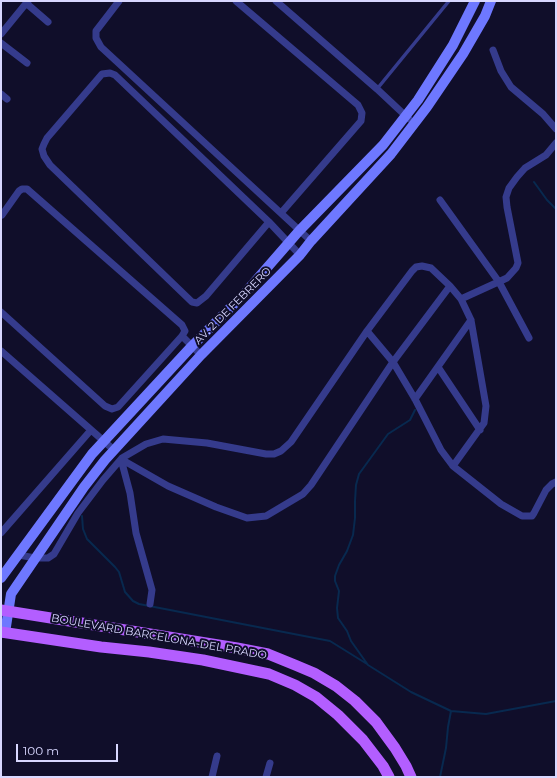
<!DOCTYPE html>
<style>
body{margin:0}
#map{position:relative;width:557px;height:778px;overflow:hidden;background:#100e2a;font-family:Montserrat,sans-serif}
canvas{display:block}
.frame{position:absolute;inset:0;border:2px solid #d8d7ff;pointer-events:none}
.scale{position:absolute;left:16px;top:744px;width:102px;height:18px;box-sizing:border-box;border:2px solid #d8d7ff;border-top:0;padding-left:5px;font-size:12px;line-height:14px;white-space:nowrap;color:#d8d7ff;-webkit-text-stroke:3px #100e2a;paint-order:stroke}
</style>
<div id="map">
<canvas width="557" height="778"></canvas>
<div class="frame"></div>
<div class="scale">100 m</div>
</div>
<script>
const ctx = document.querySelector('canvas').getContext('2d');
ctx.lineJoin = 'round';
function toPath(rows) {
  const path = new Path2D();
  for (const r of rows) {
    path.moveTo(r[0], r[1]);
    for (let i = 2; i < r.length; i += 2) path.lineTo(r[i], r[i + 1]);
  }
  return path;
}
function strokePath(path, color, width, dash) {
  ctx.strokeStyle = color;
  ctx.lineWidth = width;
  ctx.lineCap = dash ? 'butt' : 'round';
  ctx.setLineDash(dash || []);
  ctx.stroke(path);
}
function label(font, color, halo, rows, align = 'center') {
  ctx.font = font + ' Montserrat,sans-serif';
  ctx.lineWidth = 4;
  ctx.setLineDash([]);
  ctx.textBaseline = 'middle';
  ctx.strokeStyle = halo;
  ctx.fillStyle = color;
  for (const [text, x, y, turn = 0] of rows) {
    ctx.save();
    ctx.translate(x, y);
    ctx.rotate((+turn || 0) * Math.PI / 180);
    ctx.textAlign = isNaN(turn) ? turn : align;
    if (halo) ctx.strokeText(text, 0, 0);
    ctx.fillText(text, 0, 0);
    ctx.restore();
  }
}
strokePath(toPath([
 [534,182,547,200,556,209],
 [415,410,410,420,388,434,359,474,356,485,355,501,355,518,353,535,347,551,339,565,335,576,335,581,339,591,337,608,338,618,347,631,351,641,368,665,411,692,451,711,486,714,556,701],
 [82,516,83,529,87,539,115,567,119,572,125,592,133,601,139,604,330,641,367,664],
 [440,777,446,748,448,727,451,711]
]), '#08294f', 2);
strokePath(toPath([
 [377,89,449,1]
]), '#353b8c', 3.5);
strokePath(toPath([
 [119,1,96,31,96,38,101,47,311,241],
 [236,1,358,105,362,113,361,121,281,213],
 [276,1,377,89,409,119],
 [26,3,48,22],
 [1,34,28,1],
 [1,43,27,63],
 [493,50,501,71,511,87,543,114,556,129],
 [1,94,7,99],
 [440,200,499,282,529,338],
 [269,222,206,296,197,303,192,302,50,165,44,156,42,149,44,144,47,138,102,74,110,73,115,75,269,222,300,255],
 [461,299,507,278,516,268,518,263,507,207,506,197,509,188,517,177,525,168,546,155,556,143],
 [1,312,105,406,112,409,118,407,182,336,185,331,182,325,27,189,22,189,19,191,2,215],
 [367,331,393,362,415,399,441,450,453,466,501,504,522,516,532,516,534,513,546,490,552,484,556,482],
 [182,336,201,355],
 [1,351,114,450],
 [438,367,480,430],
 [415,399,471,320],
 [1,533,91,430],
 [19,555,35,558,48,558,54,554,78,513,103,480,122,458,146,444,163,439,207,443,266,454,274,454,281,451,291,442,367,331,412,271,416,267,422,266,431,268,450,286,461,299,471,320,486,406,484,423,453,466],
 [150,604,152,590,136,533,130,493,122,463,126,462,168,486,216,507,247,518,266,516,303,494,311,485,393,362,450,286],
 [212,777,217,756],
 [266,777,270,763]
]), '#353b8c', 7);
strokePath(toPath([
 [1,578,92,454,192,346,245,293,299,231,383,145,418,100,453,45,475,1],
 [5,633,11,594,84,487,105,460,201,355,300,255,311,241,391,154,427,107,463,54,485,16,491,1]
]), '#6e78ff', 10);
strokePath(toPath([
 [1,610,237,648,268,654,295,665,314,673,336,686,355,701,376,722,395,748,406,766,411,777],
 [1,632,101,647,149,652,203,660,269,674,295,685,316,697,338,715,363,740,383,766,389,777]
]), '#b35eff', 11);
label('11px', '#d8d7ff', '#100e2a', [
 ["AV. 2 DE FEBRERO",233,306,-45],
 ["BOULEVARD BARCELONA-DEL PRADO",159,637,10]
]);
</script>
